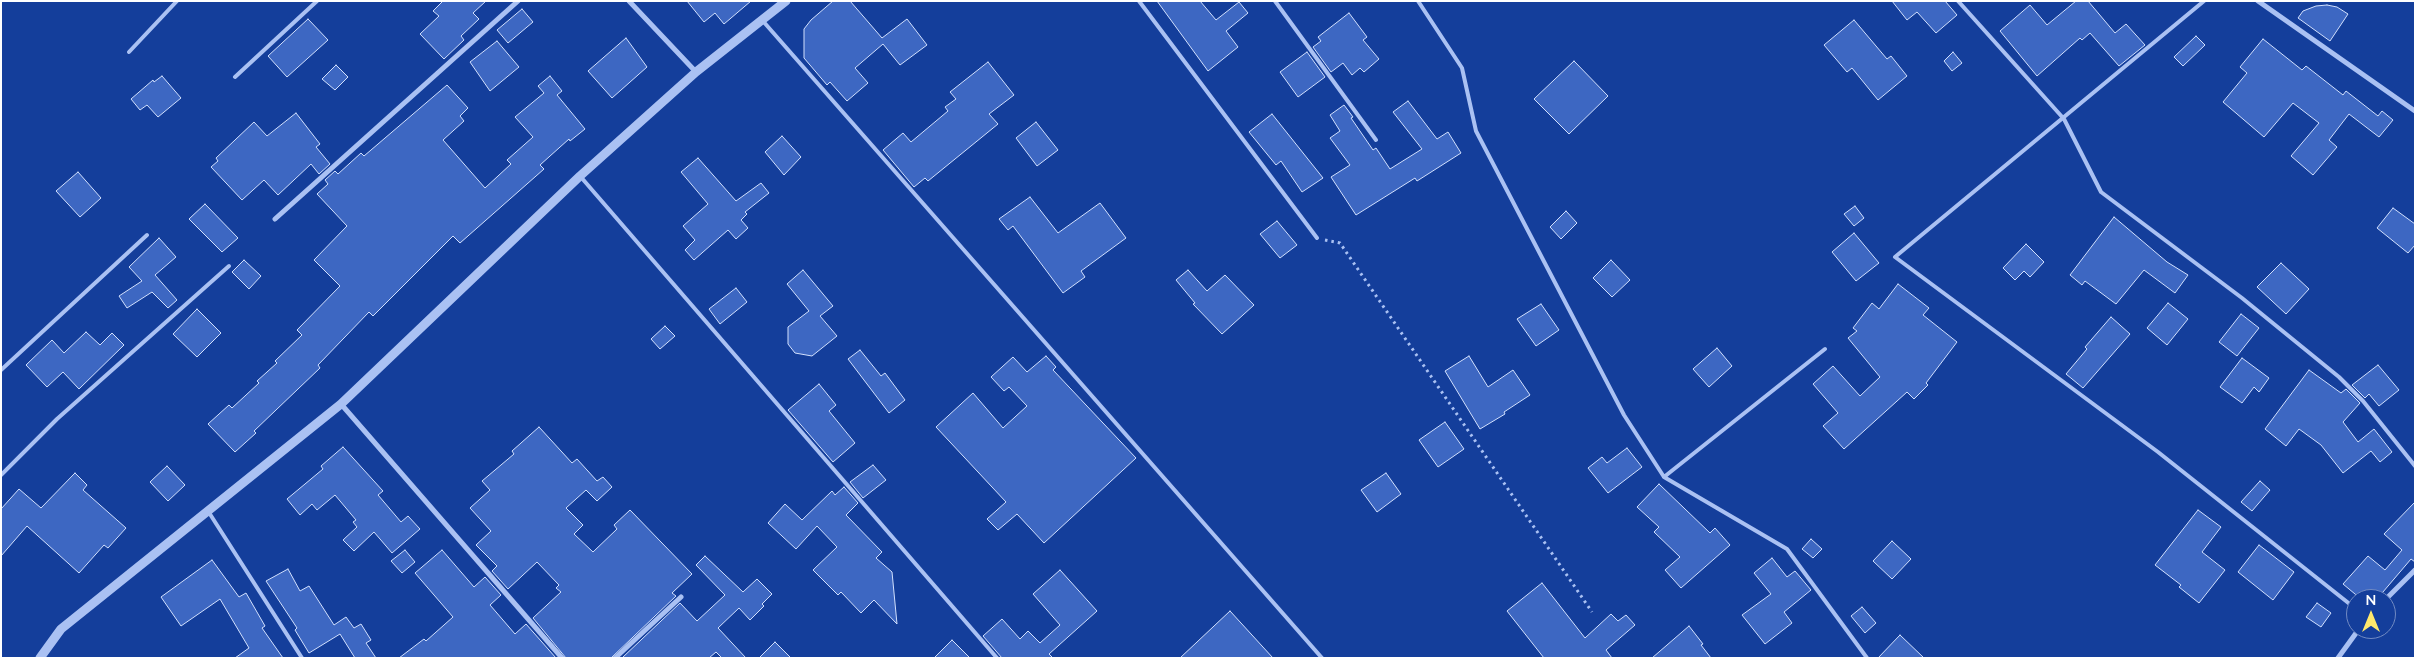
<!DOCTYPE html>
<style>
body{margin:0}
#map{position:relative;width:2416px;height:659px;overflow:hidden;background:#143e9b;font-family:Lato,sans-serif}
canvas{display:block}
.frame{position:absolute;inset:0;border:2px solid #fff;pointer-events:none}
.north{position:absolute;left:2346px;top:589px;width:50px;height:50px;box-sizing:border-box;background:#143e9b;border:1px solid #728bc3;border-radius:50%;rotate:0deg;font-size:14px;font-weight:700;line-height:20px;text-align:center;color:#fff}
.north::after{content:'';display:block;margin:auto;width:18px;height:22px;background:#ffe86c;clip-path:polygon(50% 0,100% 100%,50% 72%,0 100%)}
</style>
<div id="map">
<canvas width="2416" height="659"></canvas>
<div class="frame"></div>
<div class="north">N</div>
</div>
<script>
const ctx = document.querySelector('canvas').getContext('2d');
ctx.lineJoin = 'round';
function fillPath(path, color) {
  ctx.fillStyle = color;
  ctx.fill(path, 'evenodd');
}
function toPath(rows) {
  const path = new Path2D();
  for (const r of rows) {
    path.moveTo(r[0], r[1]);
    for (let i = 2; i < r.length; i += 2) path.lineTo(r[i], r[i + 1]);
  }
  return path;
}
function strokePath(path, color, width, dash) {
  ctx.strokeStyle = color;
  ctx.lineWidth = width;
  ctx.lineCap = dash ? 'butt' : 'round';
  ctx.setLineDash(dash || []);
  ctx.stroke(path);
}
const building = toPath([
 [443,1,486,1,473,13,479,19,461,36,464,40,444,59,420,34,439,16,433,11,443,1],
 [687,1,751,1,724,24,715,13,704,22,687,1],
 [833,1,850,1,882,38,907,19,927,45,900,65,883,44,855,68,868,83,847,101,830,82,827,85,804,58,804,29,811,20,833,1],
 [1157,1,1200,1,1216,20,1239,2,1248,13,1226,31,1238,47,1208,71,1157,1],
 [1892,1,1945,1,1957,15,1936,33,1917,12,1907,20,1892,1],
 [2076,1,2088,1,2115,33,2126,24,2145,45,2119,66,2090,33,2082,40,2080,38,2037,76,2000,31,2030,5,2047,25,2076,1],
 [2327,5,2337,7,2348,14,2330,41,2298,18,2303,11,2316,6,2327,5],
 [522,9,533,22,508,43,497,30,522,9],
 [1349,13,1367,37,1363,40,1379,59,1364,72,1360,68,1352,75,1343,63,1331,72,1313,47,1321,41,1318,37,1349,13],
 [308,19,328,40,287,77,268,56,308,19],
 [1854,20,1887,59,1891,56,1907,76,1878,100,1852,68,1847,72,1824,45,1854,20],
 [2196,36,2205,45,2183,66,2174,57,2196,36],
 [626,38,647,67,612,98,588,71,626,38],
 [2263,39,2302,70,2306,66,2343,95,2346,91,2378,116,2382,111,2393,120,2379,137,2349,114,2329,140,2337,147,2313,175,2291,156,2319,123,2293,103,2264,137,2223,102,2247,73,2240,67,2263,39],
 [497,41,519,67,490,91,470,62,497,41],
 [1307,52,1325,77,1298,97,1280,72,1307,52],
 [1953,52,1962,63,1952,71,1944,61,1953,52],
 [1574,61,1608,96,1569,134,1534,99,1574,61],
 [988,62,1014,95,989,114,998,124,928,181,925,178,914,187,883,150,903,133,911,142,948,111,945,107,956,99,950,92,988,62],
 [336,65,348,77,335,90,322,79,336,65],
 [162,76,181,98,158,117,147,105,140,110,131,99,153,80,154,82,162,76],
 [550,76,562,91,557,95,585,129,570,141,569,139,540,165,544,169,460,243,453,236,373,316,369,312,318,365,320,368,254,431,256,433,235,452,208,424,229,405,232,408,259,383,257,381,277,363,275,361,302,335,297,330,340,286,314,260,347,226,317,194,328,184,325,180,335,171,338,174,361,153,364,156,447,85,468,108,460,116,464,121,443,140,485,188,511,164,507,160,533,137,515,117,544,93,538,86,550,76],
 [1408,101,1437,139,1448,132,1461,153,1417,181,1415,178,1356,215,1331,177,1350,165,1330,138,1340,131,1330,115,1344,105,1353,117,1351,118,1373,150,1376,148,1390,169,1422,149,1393,112,1408,101],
 [296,113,320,144,316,147,330,164,319,174,311,164,278,195,264,180,242,200,211,167,218,161,216,158,254,122,267,136,296,113],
 [1272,114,1323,178,1302,192,1281,161,1276,165,1249,132,1272,114],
 [1036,122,1058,150,1037,166,1016,138,1036,122],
 [782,136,801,157,784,175,765,152,782,136],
 [698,158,736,201,761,183,769,193,745,212,747,214,741,220,748,228,736,239,728,230,694,260,685,250,695,240,683,226,708,204,681,172,698,158],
 [78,172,101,198,80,217,56,191,78,172],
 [1030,197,1058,233,1100,203,1126,238,1081,271,1085,277,1063,293,1013,226,1008,230,999,219,1030,197],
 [205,204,238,238,222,252,189,219,205,204],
 [1855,206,1864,218,1854,226,1844,214,1855,206],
 [2393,208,2415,224,2415,245,2408,253,2377,228,2393,208],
 [1566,211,1577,223,1561,239,1550,227,1566,211],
 [2114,217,2167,262,2188,275,2175,293,2144,270,2116,304,2085,281,2082,285,2070,275,2114,217],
 [1277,221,1297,245,1280,258,1260,234,1277,221],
 [1854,233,1879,263,1856,281,1832,252,1854,233],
 [159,238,176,257,155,275,177,300,168,308,152,292,127,308,119,296,142,281,129,267,159,238],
 [2026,244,2044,262,2030,277,2024,271,2015,280,2003,268,2026,244],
 [244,260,261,276,249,289,232,272,244,260],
 [1611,260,1630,280,1612,297,1593,278,1611,260],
 [2281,263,2309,289,2286,314,2257,287,2281,263],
 [803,270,833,306,820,316,837,336,812,356,795,353,788,344,788,327,809,311,787,284,803,270],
 [1188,270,1207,291,1225,275,1254,305,1222,334,1193,304,1195,303,1176,280,1188,270],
 [1898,284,1929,308,1923,315,1957,342,1926,383,1928,385,1914,399,1907,392,1844,449,1823,426,1838,413,1813,384,1833,366,1860,396,1880,377,1848,338,1857,331,1853,328,1872,303,1879,309,1898,284],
 [736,288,747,302,720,324,709,309,736,288],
 [2168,303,2188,319,2167,345,2147,328,2168,303],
 [1541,304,1559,330,1536,346,1517,319,1541,304],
 [197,309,221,333,197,357,173,334,197,309],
 [2241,314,2259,328,2237,356,2219,342,2241,314],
 [2111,317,2130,334,2083,388,2066,374,2087,349,2085,347,2111,317],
 [665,326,675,336,660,349,651,339,665,326],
 [86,332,100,345,112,333,124,345,79,389,63,372,47,387,26,365,52,340,64,353,86,332],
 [1717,348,1732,366,1709,387,1693,369,1717,348],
 [860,350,881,376,885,373,905,400,889,413,848,359,860,350],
 [1046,356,1056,367,1053,370,1136,458,1044,543,1017,514,998,530,987,519,1006,502,936,427,973,393,1003,428,1027,406,1009,387,1004,391,991,377,1013,357,1027,372,1046,356],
 [1469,356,1488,387,1513,370,1530,395,1504,412,1505,414,1480,429,1445,371,1469,356],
 [2242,358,2269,378,2259,392,2254,387,2242,403,2220,387,2242,358],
 [2378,365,2399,390,2379,406,2369,394,2365,398,2352,385,2378,365],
 [2309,370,2341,393,2346,389,2360,403,2343,422,2358,442,2374,429,2392,452,2380,462,2371,451,2343,473,2321,445,2299,429,2286,446,2265,429,2309,370],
 [819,384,836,405,829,411,855,443,833,462,788,410,819,384],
 [1445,422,1464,449,1438,467,1419,440,1445,422],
 [539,427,572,463,577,459,597,481,603,477,612,487,597,501,586,490,566,508,583,525,574,534,593,552,617,529,614,525,630,510,692,574,672,593,676,596,611,658,566,658,533,618,561,592,556,588,559,585,537,562,508,589,492,571,497,566,476,545,491,531,470,508,490,490,482,481,514,454,512,451,539,427],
 [343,447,383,491,378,495,401,522,408,516,420,529,392,553,374,532,354,551,343,540,357,527,353,522,356,520,335,495,317,510,312,504,300,515,287,499,323,469,321,466,343,447],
 [1627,448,1642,467,1608,493,1588,468,1602,457,1607,463,1627,448],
 [873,465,886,480,863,498,850,482,873,465],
 [167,466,185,485,168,501,150,482,167,466],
 [75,473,87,485,83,490,126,528,108,548,104,545,79,573,27,526,1,556,1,509,19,489,41,508,75,473],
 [1386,473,1401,494,1377,512,1361,490,1386,473],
 [2260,481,2270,490,2252,511,2241,502,2260,481],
 [1659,484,1710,533,1715,528,1730,545,1681,588,1665,570,1680,557,1654,532,1659,527,1637,507,1659,484],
 [844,487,858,503,846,515,882,552,876,558,892,572,897,624,874,600,861,613,841,592,838,595,813,570,837,547,817,526,796,549,768,523,785,504,802,520,832,491,835,495,844,487],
 [2415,502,2415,562,2411,559,2377,599,2361,599,2343,584,2368,556,2385,570,2402,550,2384,534,2415,502],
 [2198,510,2221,527,2202,552,2225,570,2199,603,2179,587,2181,585,2155,565,2198,510],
 [1811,539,1822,549,1813,558,1802,549,1811,539],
 [1892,541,1911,559,1892,579,1873,561,1892,541],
 [2259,545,2294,572,2273,600,2238,572,2259,545],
 [405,550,415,562,402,573,391,561,405,550],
 [442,550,474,587,485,577,501,595,490,605,515,634,526,624,556,658,399,658,424,639,426,641,453,617,415,573,442,550],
 [705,556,743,592,757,579,772,594,762,604,764,606,750,620,739,608,718,628,746,658,722,658,716,652,709,658,622,658,680,603,697,621,725,595,696,565,705,556],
 [1772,558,1787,577,1795,571,1811,590,1784,612,1792,623,1765,644,1742,615,1771,594,1754,573,1772,558],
 [212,560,239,597,246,593,265,626,262,628,283,658,235,658,249,648,220,599,181,626,161,597,212,560],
 [288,569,300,591,309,586,334,625,346,617,354,628,361,624,371,640,366,643,376,658,355,658,340,634,309,653,295,630,297,628,266,581,288,569],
 [1060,570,1097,611,1049,654,1053,658,1002,658,983,636,1002,619,1020,639,1028,631,1040,643,1060,625,1033,594,1060,570],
 [1542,583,1585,638,1611,614,1618,621,1626,615,1635,625,1606,650,1612,658,1544,658,1507,611,1542,583],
 [2317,603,2331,613,2321,627,2306,617,2317,603],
 [1862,607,1876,623,1865,633,1851,616,1862,607],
 [1230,611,1273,658,1180,658,1230,611],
 [1689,626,1703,644,1701,645,1711,658,1652,658,1689,626],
 [1900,635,1924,658,1878,658,1900,635],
 [952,640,970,658,934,658,952,640],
 [775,642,791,658,759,658,775,642]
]);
fillPath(building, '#3d67c2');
strokePath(building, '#d2e0fd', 1);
strokePath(toPath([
 [1325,240,1340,243,1592,612]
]), '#aac1f3', 3, [2.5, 4]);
strokePath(toPath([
 [1139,1,1317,238],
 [1275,1,1376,140],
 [1418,1,1462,68,1476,131,1624,415,1664,477],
 [1958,1,2064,119,2101,192,2242,298,2339,377,2363,401,2415,466],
 [2204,1,1895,257,2158,452,2356,609],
 [762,20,1322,658],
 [129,52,177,1],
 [235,77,317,1],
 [580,176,997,658],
 [1825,349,1664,477,1787,549,1867,658],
 [1,370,147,235],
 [1,475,57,419,229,266],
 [208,511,302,658]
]), '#aac1f3', 4);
strokePath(toPath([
 [629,1,696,72],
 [2258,1,2415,111],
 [275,219,518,1],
 [341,404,562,658],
 [2386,599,2415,570],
 [615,658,681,597],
 [2338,658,2359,629]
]), '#aac1f3', 5);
strokePath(toPath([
 [40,658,61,629,341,404,580,176,696,72,786,1]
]), '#aac1f3', 9);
</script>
